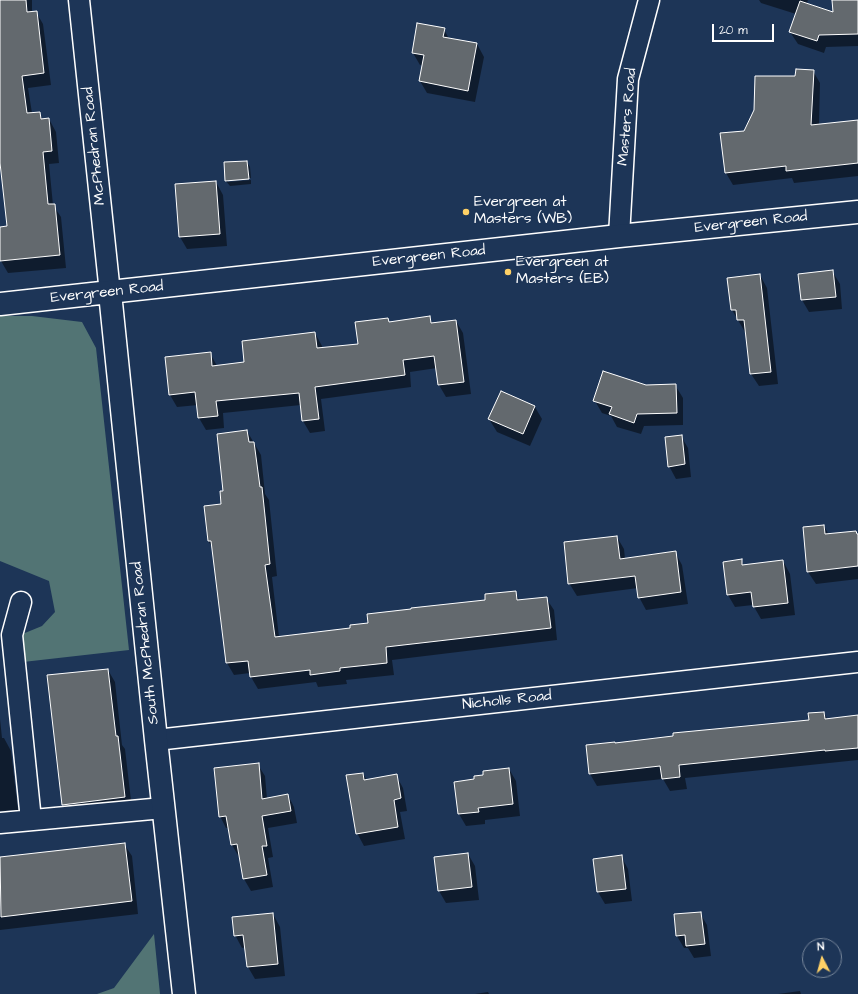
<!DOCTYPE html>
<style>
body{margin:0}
#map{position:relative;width:858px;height:994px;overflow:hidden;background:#1d3557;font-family:"Architects Daughter",sans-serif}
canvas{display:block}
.north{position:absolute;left:802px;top:938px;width:40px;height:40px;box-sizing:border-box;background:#1d3557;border:1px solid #77869a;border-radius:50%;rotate:354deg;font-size:11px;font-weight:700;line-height:16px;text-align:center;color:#fff}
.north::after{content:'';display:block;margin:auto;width:14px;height:18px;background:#ffd166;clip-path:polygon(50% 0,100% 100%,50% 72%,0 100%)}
.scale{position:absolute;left:712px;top:24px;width:62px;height:18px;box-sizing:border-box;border:2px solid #fff;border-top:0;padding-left:5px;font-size:12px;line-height:14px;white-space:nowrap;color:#fff;-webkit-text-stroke:3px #1d3557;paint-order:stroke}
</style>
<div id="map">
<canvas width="858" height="994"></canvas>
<div class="north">N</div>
<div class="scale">20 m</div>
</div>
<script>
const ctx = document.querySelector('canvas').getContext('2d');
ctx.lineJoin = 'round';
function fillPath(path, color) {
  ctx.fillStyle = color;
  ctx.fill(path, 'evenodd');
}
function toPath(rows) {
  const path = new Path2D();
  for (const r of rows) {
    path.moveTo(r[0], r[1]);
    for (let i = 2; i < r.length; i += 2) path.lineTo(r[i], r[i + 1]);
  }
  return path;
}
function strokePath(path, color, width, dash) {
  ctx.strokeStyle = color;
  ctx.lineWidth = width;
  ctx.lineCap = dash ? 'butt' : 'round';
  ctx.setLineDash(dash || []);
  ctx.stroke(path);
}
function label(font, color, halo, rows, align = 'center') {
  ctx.font = font + ' "Architects Daughter",sans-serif';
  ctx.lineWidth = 3;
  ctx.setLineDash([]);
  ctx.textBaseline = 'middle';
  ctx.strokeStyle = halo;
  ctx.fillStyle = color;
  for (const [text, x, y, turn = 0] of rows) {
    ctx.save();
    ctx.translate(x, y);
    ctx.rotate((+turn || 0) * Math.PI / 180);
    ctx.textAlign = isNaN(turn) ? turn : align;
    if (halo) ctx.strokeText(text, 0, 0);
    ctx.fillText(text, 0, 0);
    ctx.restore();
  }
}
fillPath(toPath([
 [0,316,32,316,82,322,96,348,129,650,23,662,20,635,42,626,55,612,49,581,0,561],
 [154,934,160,994,97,994,114,988]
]), '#527474');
fillPath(toPath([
 [0,0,32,0,32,12,36,12,43,24,51,85,28,88,32,113,39,113,43,120,49,119,56,132,59,163,49,164,53,205,61,217,66,268,8,273,1,261,0,228,8,227,0,160],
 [759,0,808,0,806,5,834,14,833,0,858,0,858,46,826,47,824,53,798,44,790,32,796,14,761,3],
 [444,29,449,39,477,44,484,57,475,102,427,93,420,81,423,66,420,65,413,53],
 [813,71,820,83,819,125,858,121,858,176,794,183,792,178,733,185,726,173,745,131,796,77],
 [247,162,250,167,251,178,228,180,228,182,251,180,251,184,230,186,226,181],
 [216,182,223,195,227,246,187,249,180,237],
 [832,271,840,284,842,309,809,312,802,300,799,275],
 [760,275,767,288,778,384,759,386,751,374,747,332,745,332,732,310],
 [429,318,433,324,456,321,463,333,471,394,446,397,439,385,437,368,410,372,411,387,321,399,325,431,310,433,303,421,301,405,223,413,224,428,206,430,199,418,198,405,177,407,170,395,166,358,210,353,217,366,245,363,315,333,322,346,322,349,359,345,388,320,390,323],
 [675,385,683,398,683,425,644,426,641,434,617,427,611,416,602,413,595,401,646,386],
 [535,407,542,419,530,446,497,432,489,419],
 [247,431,261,455,265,494,269,500,277,576,272,577,279,637,352,629,369,624,486,601,515,592,520,601,546,598,554,610,557,640,392,660,394,675,346,680,347,684,318,687,316,682,258,689,251,677,250,673,234,675,227,663,213,548,208,541,205,507,222,505,224,491],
 [681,436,688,448,691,477,676,479,669,466],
 [824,526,829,535,856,532,858,535,858,579,816,584,808,572],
 [617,537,624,549,625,559,675,552,682,565,688,604,646,610,639,597,638,588,577,596,569,583],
 [741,560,744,566,783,561,790,574,795,615,761,619,753,605,735,607,728,595,724,563],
 [108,670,115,682,122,745,125,749,132,809,70,817,63,804],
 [824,713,828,720,858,716,858,760,685,778,687,789,670,791,663,779,597,786,590,774,615,744,810,721],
 [0,719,2,738,4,738,11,751,18,810,0,811],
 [258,765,265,776,267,799,288,795,294,807,297,823,268,828,273,857,268,858,273,887,251,891,244,879,240,857,239,857,232,845,229,828,226,828,220,816],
 [509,769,516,781,520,816,485,820,485,824,466,826,459,814,455,783,475,780],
 [363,774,367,780,396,775,403,788,407,811,400,812,405,839,364,846,357,833],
 [124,844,132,856,138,914,0,930,0,858],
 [468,854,475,866,479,900,446,903,439,891,435,858],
 [621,856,628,869,632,901,605,904,598,892],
 [700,913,707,925,711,956,694,958,688,948,684,948,677,936,675,915],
 [273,914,280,927,285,976,255,979,248,967,246,947,242,948,235,935],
 [800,991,801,994,778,994],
 [488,992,489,994,475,994]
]), '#0007');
const building = toPath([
 [0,0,26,0,27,12,37,11,44,73,22,76,27,113,40,112,41,119,49,118,52,151,43,152,48,204,55,204,60,255,0,261,0,227,7,226,0,163,0,0],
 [832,0,858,0,858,34,819,35,817,41,789,32,800,1,833,12,832,0],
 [417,23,445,28,443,37,477,43,468,91,419,81,424,55,412,53,417,23],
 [796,69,814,70,811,125,858,120,858,163,786,171,786,166,725,173,720,133,744,131,754,110,755,76,795,76,796,69],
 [247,161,249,179,225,181,224,162,247,161],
 [216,181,220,234,179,237,175,184,216,181],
 [833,270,836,297,801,300,798,274,833,270],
 [760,274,771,372,750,374,744,320,737,320,736,310,731,310,727,278,760,274],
 [430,316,431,323,456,320,464,382,438,385,434,356,403,360,405,375,315,387,319,419,302,421,299,393,216,401,218,416,198,418,195,392,169,395,165,357,211,352,212,366,244,362,242,341,315,332,317,348,358,344,355,322,388,318,389,322,430,316],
 [603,371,646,385,676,384,677,413,637,414,634,423,609,414,612,407,593,401,603,371],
 [501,391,535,406,523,434,488,419,501,391],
 [247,430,249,442,254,442,260,487,262,487,270,564,265,565,275,637,350,628,350,625,368,623,367,614,411,609,411,608,485,600,485,594,516,591,517,600,547,597,551,628,386,647,387,663,340,668,340,671,310,675,310,670,250,677,248,661,226,663,211,541,208,541,204,506,221,504,220,491,223,491,217,434,247,430],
 [682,435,685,464,668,467,665,437,682,435],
 [824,525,825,534,856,531,857,534,858,534,858,566,807,572,803,527,824,525],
 [617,536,620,559,676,551,681,592,638,598,635,576,568,584,564,542,617,536],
 [742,559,742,565,783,560,788,603,753,607,751,592,727,595,723,562,742,559],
 [108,669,116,736,118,736,125,797,62,805,47,675,108,669],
 [824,712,825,719,858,715,858,748,825,751,825,750,679,765,680,777,662,779,660,766,589,774,586,745,615,742,615,743,673,736,673,733,809,720,808,713,824,712],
 [259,763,262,799,288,794,291,811,262,816,267,846,262,846,267,875,243,879,237,844,231,845,226,816,219,817,214,768,259,763],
 [509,768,513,804,478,808,479,812,458,814,454,782,474,779,474,776,483,775,483,771,509,768],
 [363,773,364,780,397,774,401,798,394,800,398,827,356,834,346,775,363,773],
 [125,843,132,901,1,917,0,857,125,843],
 [468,853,472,887,438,891,434,857,468,853],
 [622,855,626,889,597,892,593,859,622,855],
 [701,912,705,944,686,946,685,935,676,936,674,914,701,912],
 [273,913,278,964,247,967,243,935,234,936,232,917,273,913]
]);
fillPath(building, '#63696e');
strokePath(building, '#fff', 1);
const street = toPath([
 [79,0,110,293],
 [619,236,628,79,649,0],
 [21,602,12,635,31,820],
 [156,740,858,662],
 [0,823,163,808]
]);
const secondary = toPath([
 [110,293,156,740,184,994],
 [0,304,619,236,858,212]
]);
strokePath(street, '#fff', 23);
strokePath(secondary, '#fff', 25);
strokePath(street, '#1d3557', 20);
strokePath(secondary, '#1d3557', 22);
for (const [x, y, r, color] of [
 [466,212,4,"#ffd166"],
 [508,272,4,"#ffd166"]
]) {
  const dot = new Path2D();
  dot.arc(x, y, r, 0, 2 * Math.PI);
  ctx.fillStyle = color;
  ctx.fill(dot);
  strokePath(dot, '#1d3557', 1.5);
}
label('15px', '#fff', '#1d3557', [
 ["Masters Road",628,117,-85],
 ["McPhedran Road",95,146,-96],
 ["Evergreen Road",751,223,-6],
 ["Evergreen Road",429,257,-6],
 ["Evergreen Road",107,293,-6],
 ["South McPhedran Road",146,643,-96],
 ["Nicholls Road",507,701,-6]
]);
label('15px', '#fff', '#1d3557', [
 ["Evergreen at",474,203],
 ["Masters (WB)",474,220],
 ["Evergreen at",516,263],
 ["Masters (EB)",516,280]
], 'left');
</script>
